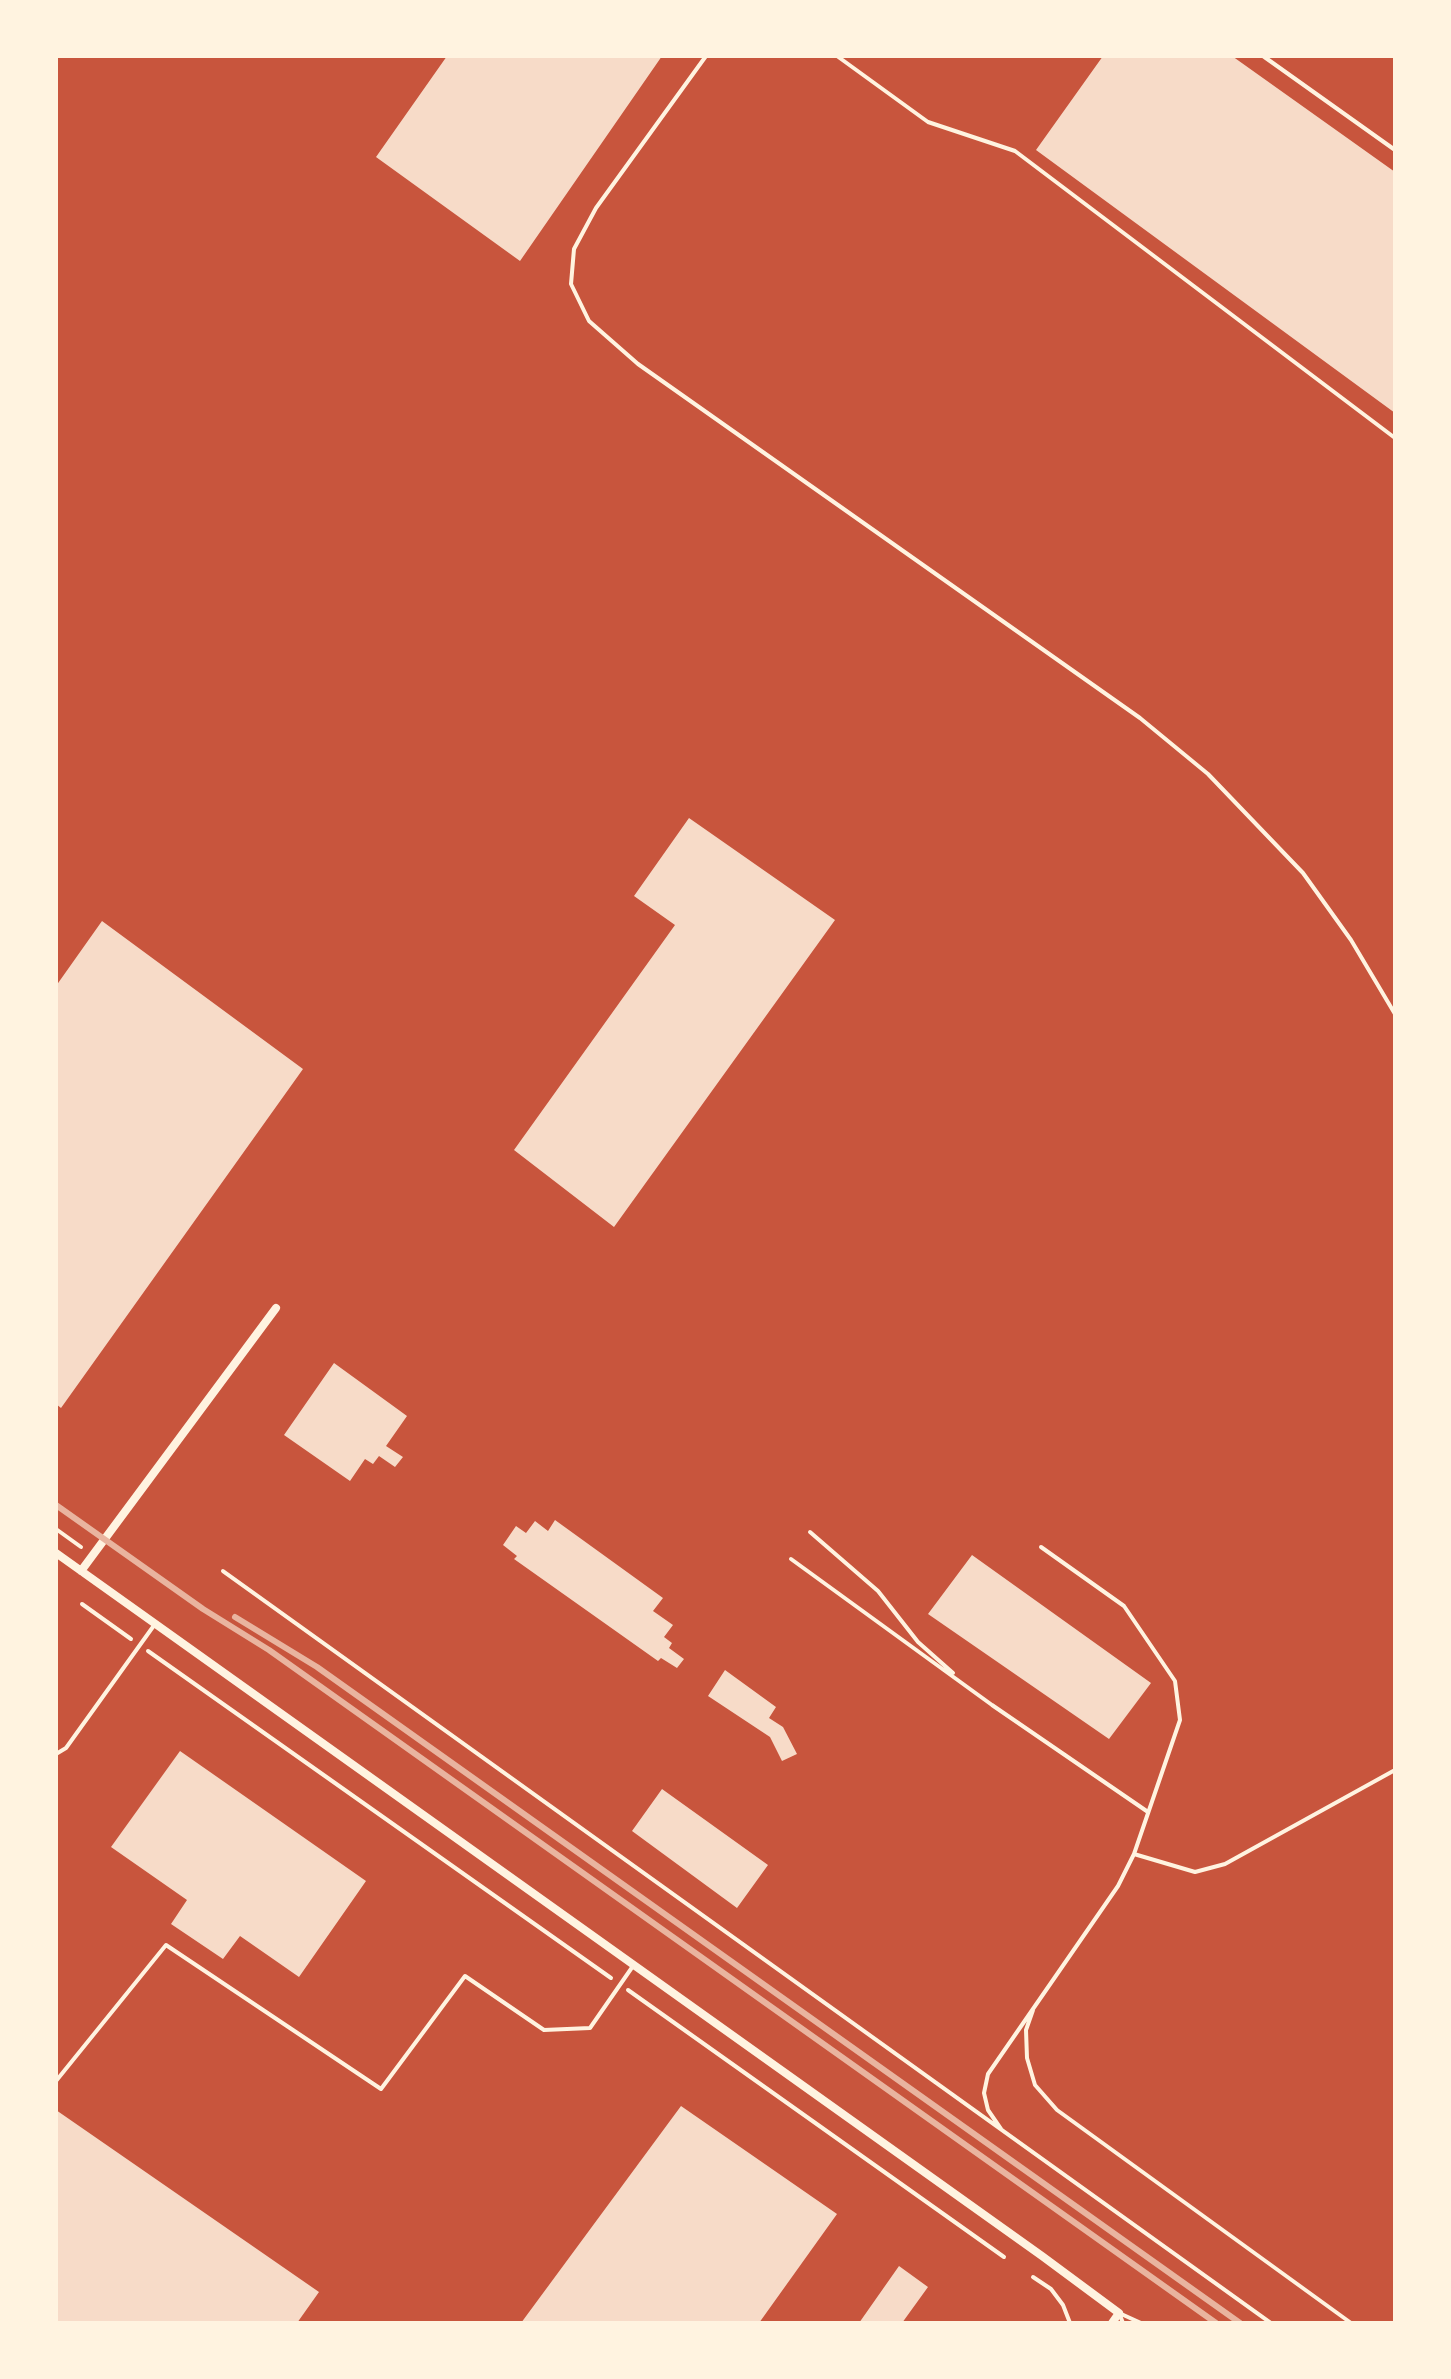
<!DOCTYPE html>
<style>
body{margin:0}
#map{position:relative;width:1451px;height:2379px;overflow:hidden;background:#c8553d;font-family:Lato,sans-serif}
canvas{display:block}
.frame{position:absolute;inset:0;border:58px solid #fff3e0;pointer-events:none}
</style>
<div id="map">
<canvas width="1451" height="2379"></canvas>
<div class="frame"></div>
</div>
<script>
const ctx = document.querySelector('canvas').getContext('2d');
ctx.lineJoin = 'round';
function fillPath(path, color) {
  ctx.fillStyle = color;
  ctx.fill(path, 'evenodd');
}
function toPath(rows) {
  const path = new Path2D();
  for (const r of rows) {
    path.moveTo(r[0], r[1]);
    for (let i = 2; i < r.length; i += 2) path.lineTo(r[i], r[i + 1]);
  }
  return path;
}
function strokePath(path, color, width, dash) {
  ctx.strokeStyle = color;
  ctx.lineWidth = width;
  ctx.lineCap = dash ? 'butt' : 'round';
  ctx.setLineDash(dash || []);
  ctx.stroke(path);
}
fillPath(toPath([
 [447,56,662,56,520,261,376,157],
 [1103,56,1232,56,1395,172,1395,413,1036,150],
 [689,818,835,920,614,1227,514,1150,675,925,634,896],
 [102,921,303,1069,61,1408,56,1404,56,986],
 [334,1363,407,1416,386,1446,403,1457,395,1467,379,1456,373,1464,365,1459,350,1481,284,1435],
 [555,1520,663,1598,653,1611,673,1625,664,1637,672,1643,669,1648,684,1659,677,1668,661,1658,658,1661,514,1559,517,1556,503,1545,516,1526,526,1533,535,1521,548,1531],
 [972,1555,1151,1683,1109,1739,928,1614],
 [725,1670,776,1707,769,1718,783,1727,797,1754,782,1761,770,1737,708,1696],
 [180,1751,366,1881,299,1977,240,1936,223,1959,171,1924,187,1900,111,1847],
 [662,1789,768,1865,737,1908,632,1831],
 [681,2106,837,2214,759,2323,521,2323],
 [56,2110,319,2292,297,2323,56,2323],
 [899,2266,928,2287,902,2323,859,2323]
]), '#f7dbc8');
strokePath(toPath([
 [56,1529,81,1547],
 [82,1604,131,1639],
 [148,1651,611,1978],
 [628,1990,1004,2257],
 [1033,2277,1051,2289,1063,2305,1070,2323]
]), '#fff3e0', 4);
strokePath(toPath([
 [706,56,596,208,574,249,571,284,589,321,638,364,1140,718,1208,774,1303,873,1351,940,1395,1014],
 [837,56,928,122,1015,151,1395,438],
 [1263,56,1395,150],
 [810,1532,878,1591,918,1642,953,1673],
 [791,1559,992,1705,1148,1812],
 [223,1571,1271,2323],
 [56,1754,66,1748,155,1624],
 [1134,1854,1195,1872,1225,1864,1395,1770],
 [1033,2010,1026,2030,1027,2058,1035,2085,1057,2110,1351,2323],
 [56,2081,166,1945,381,2089,465,1976,544,2030,590,2028,633,1966],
 [1001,2129,988,2110,984,2093,988,2074,1118,1886,1134,1854,1180,1720,1175,1681,1124,1606,1041,1547],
 [1123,2323,1119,2313,1141,2323]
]), '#fff3e0', 4);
strokePath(toPath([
 [56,1553,1042,2256,1119,2313,1112,2323],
 [81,1571,276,1308]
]), '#fff3e0', 8);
strokePath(toPath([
 [56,1505,203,1609,269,1650,1216,2323],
 [235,1617,317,1667,1240,2323]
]), '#e9b49f', 6);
</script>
